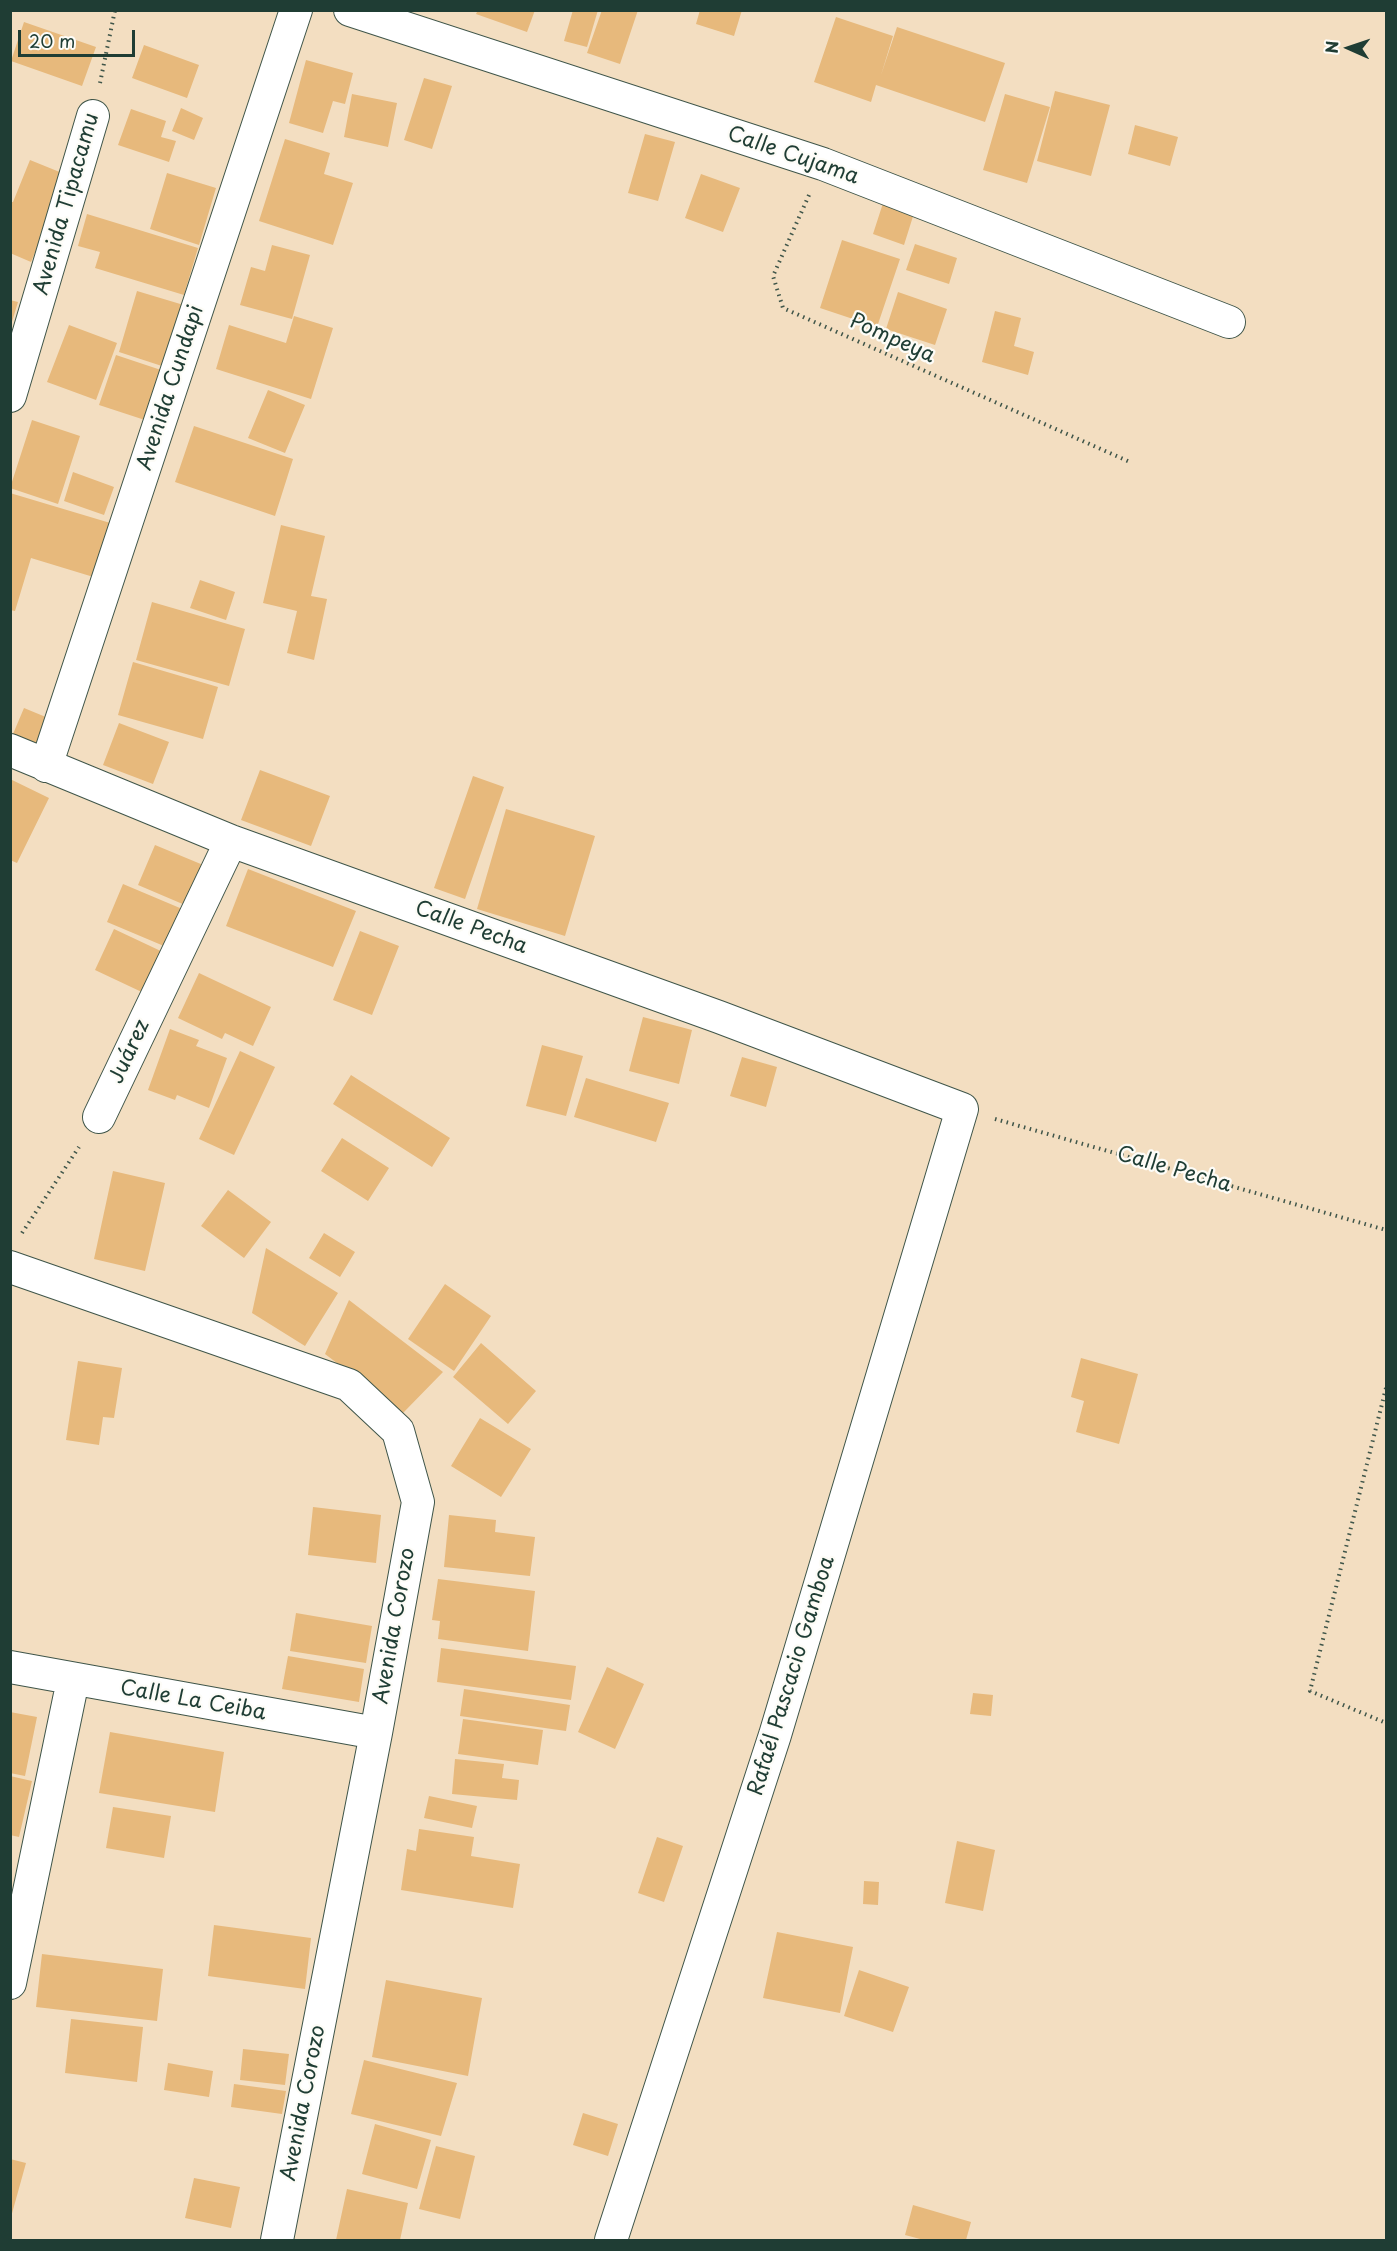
<!DOCTYPE html>
<meta charset="utf-8">
<style>
body{margin:0}
#map{position:relative;width:1397px;height:2251px;overflow:hidden;background:#f3dec1;font-family:"Playpen Sans",sans-serif}
canvas{display:block}
.frame{position:absolute;inset:0;border:12px solid #1f3d34;pointer-events:none}
.north{position:absolute;left:1319px;top:18px;width:60px;height:60px;-webkit-text-stroke:4px #fdfcf7;paint-order:stroke;rotate:273deg;font-size:16px;font-weight:700;line-height:24px;text-align:center;color:#1f3d34}
.north::after{content:'';display:block;margin:auto;width:21px;height:27px;background:#1f3d34;clip-path:polygon(50% 0,100% 100%,50% 72%,0 100%)}
.scale{position:absolute;left:18px;top:30px;width:117px;height:27px;box-sizing:border-box;border:3px solid #1f3d34;border-top:0;padding-left:8px;font-size:18px;line-height:21px;white-space:nowrap;color:#1f3d34;-webkit-text-stroke:4px #fdfcf7;paint-order:stroke}
</style>
<div id="map">
<canvas width="1397" height="2251"></canvas>
<div class="frame"></div>
<div class="north">N</div>
<div class="scale">20 m</div>
</div>
<script>
const ctx = document.querySelector('canvas').getContext('2d');
ctx.lineJoin = 'round';
function fillPath(path, color) {
  ctx.fillStyle = color;
  ctx.fill(path, 'evenodd');
}
function toPath(rows) {
  const path = new Path2D();
  for (const r of rows) {
    path.moveTo(r[0], r[1]);
    for (let i = 2; i < r.length; i += 2) path.lineTo(r[i], r[i + 1]);
  }
  return path;
}
function strokePath(path, color, width, dash) {
  ctx.strokeStyle = color;
  ctx.lineWidth = width;
  ctx.lineCap = dash ? 'butt' : 'round';
  ctx.setLineDash(dash || []);
  ctx.stroke(path);
}
function label(font, color, halo, rows, align = 'center') {
  ctx.font = font + ' "Playpen Sans",sans-serif';
  ctx.lineWidth = 4.5;
  ctx.setLineDash([]);
  ctx.textBaseline = 'middle';
  ctx.strokeStyle = halo;
  ctx.fillStyle = color;
  for (const [text, x, y, turn = 0] of rows) {
    ctx.save();
    ctx.translate(x, y);
    ctx.rotate((+turn || 0) * Math.PI / 180);
    ctx.textAlign = isNaN(turn) ? turn : align;
    if (halo) ctx.strokeText(text, 0, 0);
    ctx.fillText(text, 0, 0);
    ctx.restore();
  }
}
fillPath(toPath([
 [478,10,535,10,527,32,476,14],
 [573,10,598,10,587,47,564,41],
 [602,10,638,10,620,64,587,53],
 [700,10,742,10,734,36,696,24],
 [836,17,893,36,881,75,897,27,1005,63,985,122,876,85,871,102,814,82],
 [24,22,96,47,82,86,11,61],
 [144,45,199,65,187,98,132,78],
 [306,60,353,73,345,104,333,101,323,133,289,123],
 [424,78,452,86,432,149,404,140],
 [1055,91,1110,105,1091,176,1037,161],
 [352,94,397,103,388,147,344,137],
 [1005,94,1050,107,1027,183,983,170],
 [181,108,203,118,194,140,172,131],
 [131,109,166,121,161,137,176,141,169,162,118,145],
 [1135,125,1178,137,1170,166,1128,154],
 [645,134,675,142,658,201,628,193],
 [285,139,330,153,324,174,353,183,333,245,259,221],
 [30,160,67,175,31,262,10,253,10,202,13,202],
 [167,173,216,188,199,245,150,229],
 [701,174,740,188,723,232,685,218],
 [884,200,915,210,904,245,873,234],
 [87,214,198,248,184,295,95,268,100,252,78,246],
 [842,240,900,259,877,327,820,308],
 [915,244,957,258,949,284,906,270],
 [272,245,310,255,292,319,240,305,251,267,265,271],
 [137,291,187,306,168,368,119,352],
 [898,292,947,309,935,345,886,329],
 [10,300,18,302,11,325,10,325],
 [995,311,1021,318,1014,346,1034,352,1028,375,982,362],
 [294,316,333,328,311,399,216,369,229,325,286,343],
 [69,325,117,343,96,400,47,382],
 [116,355,170,373,154,423,99,405],
 [268,390,305,405,285,453,248,438],
 [32,420,80,436,58,504,10,488],
 [194,426,293,459,275,516,175,482],
 [73,472,114,487,104,515,64,501],
 [10,493,117,525,100,579,31,558,15,611,10,610],
 [281,525,325,536,311,596,327,599,314,660,287,653,297,611,263,603],
 [200,580,235,592,226,620,190,608],
 [152,602,245,629,229,686,136,660],
 [133,662,218,687,203,739,118,715],
 [24,708,53,720,42,746,13,734],
 [119,723,169,742,153,784,103,765],
 [260,770,330,796,311,846,241,820],
 [473,776,504,787,465,899,434,888],
 [10,779,49,798,17,863,10,860],
 [506,809,595,836,565,936,477,909],
 [155,845,208,867,192,908,138,885],
 [248,869,356,911,333,967,226,926],
 [123,884,187,911,171,949,107,922],
 [114,929,165,953,146,994,95,970],
 [360,931,399,946,372,1015,333,1000],
 [199,973,271,1007,253,1046,225,1033,222,1039,178,1018],
 [643,1017,692,1030,679,1084,629,1071],
 [170,1029,199,1040,196,1046,227,1058,209,1108,177,1095,175,1100,148,1090],
 [542,1045,583,1056,566,1116,526,1106],
 [240,1051,275,1067,234,1155,199,1139],
 [742,1057,777,1067,766,1107,730,1096],
 [351,1075,450,1138,432,1167,333,1104],
 [586,1078,669,1103,656,1142,574,1117],
 [342,1138,389,1168,368,1201,321,1171],
 [113,1171,165,1183,145,1271,94,1259],
 [228,1190,271,1222,244,1258,201,1226],
 [324,1233,355,1252,340,1277,309,1258],
 [266,1248,338,1293,305,1346,252,1313],
 [445,1284,491,1316,454,1371,408,1339],
 [349,1300,443,1372,403,1413,325,1354],
 [481,1343,536,1391,508,1424,453,1377],
 [1081,1358,1138,1374,1119,1444,1076,1432,1084,1401,1071,1397],
 [78,1361,122,1368,114,1418,103,1417,99,1445,66,1440],
 [480,1418,531,1449,501,1497,451,1466],
 [313,1507,381,1515,376,1563,308,1555],
 [449,1515,496,1520,495,1532,535,1537,530,1576,444,1567],
 [438,1579,535,1591,528,1651,438,1639,440,1621,432,1620],
 [296,1613,372,1626,366,1663,290,1651],
 [441,1648,576,1666,571,1700,437,1682],
 [288,1656,364,1669,359,1702,282,1689],
 [607,1667,644,1684,615,1749,578,1732],
 [464,1689,570,1705,566,1731,460,1716],
 [973,1693,993,1695,991,1716,970,1714],
 [10,1712,37,1717,25,1776,10,1773],
 [463,1719,543,1730,538,1765,458,1754],
 [110,1732,224,1752,215,1812,99,1793],
 [455,1759,504,1764,502,1778,519,1780,517,1800,452,1794],
 [10,1776,32,1781,19,1837,10,1835],
 [429,1796,477,1806,472,1828,424,1818],
 [113,1807,171,1816,164,1858,106,1848],
 [419,1829,474,1837,471,1856,520,1864,513,1908,401,1890,407,1849,416,1851],
 [657,1837,683,1846,664,1902,638,1893],
 [957,1841,995,1850,983,1911,945,1903],
 [864,1881,879,1882,878,1905,863,1904],
 [214,1925,311,1938,305,1989,208,1976],
 [777,1932,853,1947,840,2013,763,1998],
 [42,1954,163,1969,157,2021,36,2007],
 [859,1970,909,1987,893,2032,844,2016],
 [386,1980,482,1998,468,2076,372,2057],
 [71,2019,143,2027,137,2082,65,2073],
 [243,2049,289,2054,285,2085,240,2080],
 [364,2060,457,2083,441,2136,351,2114],
 [168,2063,213,2071,209,2097,164,2090],
 [234,2084,286,2091,282,2114,231,2107],
 [583,2113,618,2124,608,2156,573,2145],
 [375,2124,431,2140,417,2189,362,2174],
 [436,2146,475,2156,460,2219,419,2209],
 [10,2159,26,2163,11,2217,10,2217],
 [194,2178,240,2187,231,2228,185,2218],
 [347,2189,408,2203,400,2240,336,2240],
 [913,2205,971,2222,966,2240,924,2240,905,2235]
]), '#e7b97c');
const minor = toPath([
 [350,10,823,164,1229,322],
 [10,396,93,116],
 [10,750,231,841,719,1017,962,1109,775,1735,611,2240],
 [46,766,296,10],
 [99,1117,231,841],
 [10,1267,349,1385,398,1431,418,1502,376,1733,277,2240],
 [10,1667,376,1733],
 [10,1983,73,1680]
]);
strokePath(minor, '#3f5549', 34);
strokePath(toPath([
 [100,83,115,10],
 [809,195,773,276,783,308,1130,462],
 [995,1119,1386,1230],
 [22,1233,79,1147],
 [1386,1388,1310,1691,1386,1723]
]), '#3f5549', 4, [1.5, 4.5]);
strokePath(minor, '#fff', 32);
label('21px', '#1f3d34', '#fdfcf7', [
 ["Calle Cujama",793,156,19],
 ["Avenida Tipacamu",67,204,-74],
 ["Pompeya",892,339,24],
 ["Avenida Cundapi",171,388,-72],
 ["Calle Pecha",471,928,20],
 ["Juárez",130,1052,-65],
 ["Calle Pecha",1174,1170,16],
 ["Avenida Corozo",395,1626,-80],
 ["Rafaél Pascacio Gamboa",792,1676,-73],
 ["Calle La Ceiba",193,1701,10],
 ["Avenida Corozo",304,2103,-79]
]);
</script>
